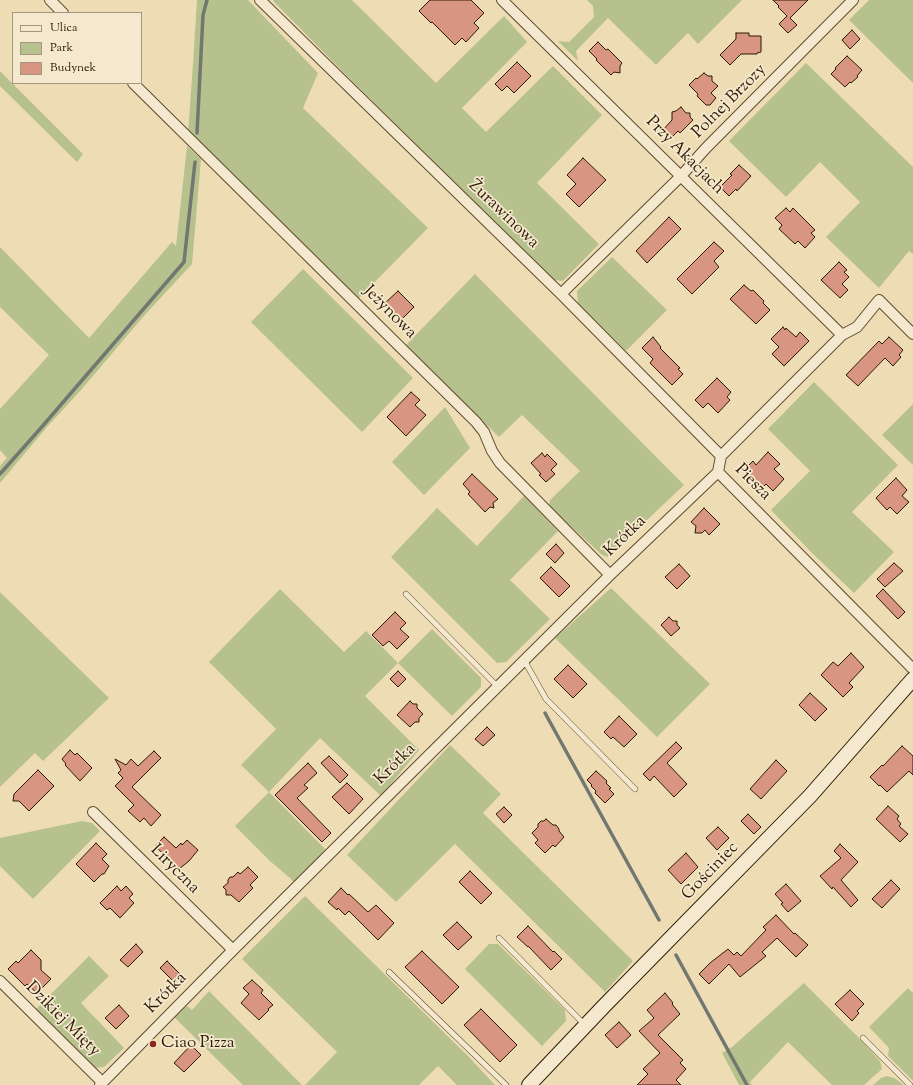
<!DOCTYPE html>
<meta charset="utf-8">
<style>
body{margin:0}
#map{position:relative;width:913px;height:1085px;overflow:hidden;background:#eeddb4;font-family:"Sorts Mill Goudy",serif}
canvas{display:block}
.legend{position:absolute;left:12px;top:12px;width:130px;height:72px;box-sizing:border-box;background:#f4e9ce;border:1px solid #a5967c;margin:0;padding:5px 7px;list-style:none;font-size:12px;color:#2e1902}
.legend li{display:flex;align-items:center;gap:8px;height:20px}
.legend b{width:20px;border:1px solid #a5967c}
</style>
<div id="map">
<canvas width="913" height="1085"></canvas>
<ul class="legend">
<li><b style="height:5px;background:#f4e9ce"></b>Ulica</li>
<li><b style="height:11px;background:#b7c18e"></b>Park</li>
<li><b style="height:11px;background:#d89582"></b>Budynek</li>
</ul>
</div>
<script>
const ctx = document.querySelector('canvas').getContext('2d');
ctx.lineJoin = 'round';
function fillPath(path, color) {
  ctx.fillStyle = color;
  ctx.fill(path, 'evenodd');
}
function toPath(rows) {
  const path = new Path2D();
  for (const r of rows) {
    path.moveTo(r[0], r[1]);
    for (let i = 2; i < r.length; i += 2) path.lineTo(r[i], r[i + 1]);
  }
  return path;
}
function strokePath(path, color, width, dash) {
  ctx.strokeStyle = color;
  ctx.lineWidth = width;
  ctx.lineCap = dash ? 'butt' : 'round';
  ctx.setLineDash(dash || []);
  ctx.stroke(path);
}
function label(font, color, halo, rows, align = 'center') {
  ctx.font = font + ' "Sorts Mill Goudy",serif';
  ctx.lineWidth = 3.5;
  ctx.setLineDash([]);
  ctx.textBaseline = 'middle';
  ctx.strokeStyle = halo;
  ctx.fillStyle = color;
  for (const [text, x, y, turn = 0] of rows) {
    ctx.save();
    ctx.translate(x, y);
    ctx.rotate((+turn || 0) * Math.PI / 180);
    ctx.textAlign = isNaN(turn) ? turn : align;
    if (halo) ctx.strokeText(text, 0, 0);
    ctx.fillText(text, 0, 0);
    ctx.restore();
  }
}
fillPath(toPath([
 [197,0,248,0,318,73,303,108,428,228,358,299,188,133,193,64],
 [274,0,352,0,436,83,504,16,527,42,462,108,486,132,553,66,602,115,537,183,599,244,563,281,554,280,353,82,273,1],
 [587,0,742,0,698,44,688,33,656,65,608,18,576,51,578,61,558,41,569,42,594,17,593,6],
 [869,0,913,0,913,83,849,20],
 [806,63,913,167,913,254,909,251,879,288,826,237,860,202,820,162,786,197,729,141],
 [0,71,83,154,77,162,0,86],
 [187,146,201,159,192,264,143,317,81,390,47,427,0,483,0,466,7,458,0,450,0,409,49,355,0,307,0,247,89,338,172,242,176,246],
 [612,257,667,310,626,351,578,303,577,291],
 [303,269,413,378,362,432,251,322],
 [475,274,684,485,608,557,602,555,549,506,550,500,580,471,522,415,499,437,405,346],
 [814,382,898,465,852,512,894,552,854,593,812,553,771,510,810,471,768,429],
 [913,404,913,465,882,435],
 [445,407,470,448,424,495,392,462],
 [524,496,558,531,510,580,550,619,506,662,497,663,391,557,437,508,477,546],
 [611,588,710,684,657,737,555,638],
 [280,589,344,652,366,631,398,663,432,629,481,678,481,687,452,716,398,663,365,696,419,750,381,796,320,738,269,792,325,849,309,870,295,884,290,878,271,862,235,826,269,792,241,765,276,729,209,662],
 [0,592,109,698,43,761,35,753,0,787],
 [450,745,501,794,483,813,633,961,605,992,455,844,396,902,347,855],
 [82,821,92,823,100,831,33,899,0,866,0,838],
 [305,896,468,1056,495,1085,457,1085,438,1066,419,1085,305,1085,337,1052,242,959],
 [489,944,498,944,565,1010,566,1021,542,1046,465,969],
 [89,956,109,976,81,1003,124,1048,104,1067,94,1068,35,1010],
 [804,983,859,1038,880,1061,882,1069,864,1085,832,1085,788,1042,750,1082,752,1085,739,1085,722,1053,732,1047],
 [908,988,913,993,913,1081,888,1056,889,1048,869,1027],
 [209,991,302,1085,243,1085,174,1017,187,1006,192,1010],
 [887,1076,894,1078,904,1085,873,1085,881,1078]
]), '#b7c18e');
strokePath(toPath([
 [197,133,203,15,207,0],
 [0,474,40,429,184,262,195,162],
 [545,713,659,920],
 [676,955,747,1085]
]), '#727870', 3.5);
const building = toPath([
 [430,0,471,0,484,13,474,23,479,28,466,42,462,38,455,45,432,22,431,23,419,11,430,0],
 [773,0,808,0,790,18,797,25,788,33,779,24,787,16,778,7,779,6,773,0],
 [852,30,860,39,850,49,842,40,852,30],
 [736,33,749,33,749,36,761,36,761,52,757,53,757,54,741,54,730,65,720,55,736,39,736,33],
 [598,42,606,50,608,49,622,63,620,66,620,73,614,72,611,75,596,60,597,59,589,51,598,42],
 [847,56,862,70,857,76,858,77,851,83,850,82,845,87,831,74,836,69,835,68,847,56],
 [517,62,531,76,514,93,507,86,502,91,495,84,517,62],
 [704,73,708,76,712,76,712,81,718,86,711,93,716,98,710,105,706,105,697,96,698,94,689,85,696,78,697,79,704,73],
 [681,107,686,113,690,113,690,117,693,120,680,133,678,131,670,139,662,131,672,120,672,112,676,111,681,107],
 [583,158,606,180,579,207,566,194,576,184,567,175,583,158],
 [739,165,751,176,737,191,736,189,729,196,720,187,732,175,730,174,739,165],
 [786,208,790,212,793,208,815,230,811,233,815,237,805,248,798,241,795,244,779,229,782,225,775,218,786,208],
 [669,217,681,229,647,263,636,251,669,217],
 [714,242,724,251,714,261,719,267,692,294,677,279,714,242],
 [839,262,847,270,844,272,849,277,842,284,848,290,840,298,821,280,839,262],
 [744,285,751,291,753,290,764,301,763,303,770,310,756,324,730,299,744,285],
 [398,291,414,307,401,320,384,304,398,291],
 [783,327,785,330,786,328,796,337,800,332,809,341,784,366,772,354,779,347,771,339,783,327],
 [653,337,661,347,660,348,680,368,678,369,683,374,672,385,650,363,653,359,642,348,653,337],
 [889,337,903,350,899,355,901,357,893,366,885,358,858,386,846,375,879,341,882,344,889,337],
 [717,378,731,392,727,397,730,400,718,413,708,403,703,408,695,400,717,378],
 [411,392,420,400,415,405,426,415,406,436,387,417,411,392],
 [768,452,780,464,774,469,784,479,773,491,766,484,762,488,744,470,753,461,756,465,768,452],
 [542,453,545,457,547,454,557,464,551,470,555,474,546,482,539,475,541,474,531,463,542,453],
 [472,474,498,499,493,503,494,508,490,507,485,512,468,494,470,492,463,484,472,474],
 [896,478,907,490,902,496,909,502,897,514,890,507,887,510,876,498,896,478],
 [704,508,720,524,709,535,705,530,702,533,695,533,696,526,691,522,704,508],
 [556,544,564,553,555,563,546,554,556,544],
 [894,563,903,571,885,587,877,579,894,563],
 [679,564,690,576,677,589,665,577,679,564],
 [551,567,570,586,559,597,540,578,551,567],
 [883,589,905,612,898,619,876,596,883,589],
 [395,612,406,623,400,629,409,637,397,649,389,641,383,646,372,635,395,612],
 [669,617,673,621,677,621,677,625,680,628,671,636,661,625,669,617],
 [851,653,864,667,849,683,853,687,843,697,821,675,833,662,838,666,851,653],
 [568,665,587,684,573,698,554,679,568,665],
 [398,671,406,679,398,687,390,679,398,671],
 [810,693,827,709,815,721,799,705,810,693],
 [410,701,413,704,417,704,417,708,423,714,419,718,419,722,415,722,410,727,397,715,410,701],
 [619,716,637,734,624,747,613,737,611,739,604,732,619,716],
 [487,727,495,735,483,746,475,739,487,727],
 [676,742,682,748,667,763,687,784,674,797,654,776,650,781,643,774,676,742],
 [902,746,913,756,913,775,909,771,887,792,880,785,879,786,870,777,882,765,883,766,902,746],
 [70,750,75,755,77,753,92,768,80,781,65,765,66,764,62,759,70,750],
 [154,751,161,758,132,787,161,815,151,826,144,818,140,822,128,811,134,805,115,786,123,778,118,773,121,770,115,759,126,765,131,759,138,766,154,751],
 [329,756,348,775,340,783,321,763,329,756],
 [776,760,787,771,761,799,750,789,776,760],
 [308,763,317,773,304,785,308,788,297,798,331,833,322,842,275,795,308,763],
 [38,770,54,786,29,811,19,801,13,801,14,794,38,770],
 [596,771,607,781,606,783,611,788,609,789,614,794,605,803,595,793,596,791,591,786,592,785,587,780,596,771],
 [347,783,363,799,349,814,332,797,347,783],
 [888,806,899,816,897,819,901,824,899,826,908,834,900,842,876,819,888,806],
 [504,807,512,815,504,823,496,814,504,807],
 [748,814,761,827,754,834,741,821,748,814],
 [546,819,553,825,556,825,559,829,559,831,564,837,555,847,553,845,545,853,535,843,538,840,532,833,538,827,538,824,541,821,544,821,546,819],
 [718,827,729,838,717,850,706,838,718,827],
 [164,837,176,848,181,843,182,845,187,840,198,850,189,861,179,869,155,846,164,837],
 [96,843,107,854,102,859,109,866,104,874,102,874,94,882,76,864,96,843],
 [840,844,858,862,841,880,858,900,851,907,833,887,832,889,820,876,841,858,834,851,840,844],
 [686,853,698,867,681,884,668,870,686,853],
 [248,867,258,877,250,885,253,888,239,902,231,895,226,895,226,890,223,887,228,883,228,880,230,877,233,877,238,872,240,874,248,867],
 [470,871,492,893,481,904,459,882,470,871],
 [891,880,900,889,882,908,872,899,891,880],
 [786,884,801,901,788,912,781,904,783,903,775,894,786,884],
 [117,886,121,891,126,886,133,894,129,898,134,903,120,918,110,908,107,910,100,903,117,886],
 [341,888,348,895,349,894,368,912,376,905,394,923,378,940,349,911,345,915,338,908,337,910,328,902,341,888],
 [776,915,794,934,795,933,808,945,796,957,777,938,763,951,762,952,766,956,740,977,729,964,709,984,699,974,710,963,728,949,734,955,737,952,741,956,766,930,763,927,776,915],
 [457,922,472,937,458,950,443,935,457,922],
 [528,926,553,952,554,951,562,959,551,970,528,946,528,947,517,937,528,926],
 [136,944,143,952,128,967,120,960,136,944],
 [31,950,41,960,41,970,51,979,37,993,27,984,25,986,8,969,16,961,18,963,31,950],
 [422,951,459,987,442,1004,405,967,422,951],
 [167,961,182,976,175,983,160,968,167,961],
 [252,980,263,990,261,993,273,1005,268,1009,269,1010,259,1020,241,1003,249,994,243,988,252,980],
 [850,990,864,1004,857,1011,859,1013,852,1021,835,1004,850,990],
 [665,993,673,1003,672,1004,680,1014,658,1035,683,1060,680,1063,686,1069,676,1080,681,1085,637,1085,648,1074,643,1069,660,1053,639,1031,654,1018,647,1010,665,993],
 [119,1005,129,1016,116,1029,105,1018,119,1005],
 [481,1009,517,1045,500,1062,464,1025,481,1009],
 [619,1022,631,1035,617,1048,605,1035,619,1022],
 [191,1045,201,1055,184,1072,174,1063,191,1045]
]);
fillPath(building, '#d89582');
strokePath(building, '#2e1902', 1);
const lane = toPath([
 [406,594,498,687],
 [524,660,546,699,635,789],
 [499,938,585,1025],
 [389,972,506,1085],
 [863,1038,910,1085]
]);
const street = toPath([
 [50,0,63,13],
 [260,0,561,294,721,456],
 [502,0,842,335],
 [133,83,476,422,484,432,492,451,500,463,610,575],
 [561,294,681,176,706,148,853,0],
 [718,472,721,456,842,335,857,327,879,300,913,334],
 [718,472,913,669],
 [93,812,233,950],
 [0,981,102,1082],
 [100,1085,233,950,610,575,718,472]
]);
const secondary = toPath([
 [529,1085,605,1005,810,796,913,679]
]);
strokePath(lane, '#5e4a2e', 6);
strokePath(street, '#5e4a2e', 12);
strokePath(secondary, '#2e1902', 16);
strokePath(lane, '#f4e9ce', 5);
strokePath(street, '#f4e9ce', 10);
strokePath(secondary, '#f4e9ce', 14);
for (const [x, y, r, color] of [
 [153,1044,4,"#8f2418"]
]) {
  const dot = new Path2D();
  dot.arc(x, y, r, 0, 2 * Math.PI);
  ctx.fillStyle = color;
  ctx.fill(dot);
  strokePath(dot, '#f4e9ce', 1.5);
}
label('17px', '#2e1902', '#f4e9ce', [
 ["Polnej Brzozy",730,102,-45],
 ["Przy Akacjach",684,156,45],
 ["Żurawinowa",503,215,44],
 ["Jeżynowa",389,313,45],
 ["Piesza",752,483,45],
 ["Krótka",626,537,-44],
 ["Krótka",396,765,-45],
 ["Liryczna",174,870,45],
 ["Gościniec",711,872,-46],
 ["Krótka",167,994,-45],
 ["Dzikiej Mięty",62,1020,45]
]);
label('17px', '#2e1902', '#f4e9ce', [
 ["Ciao Pizza",161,1044]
], 'left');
</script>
